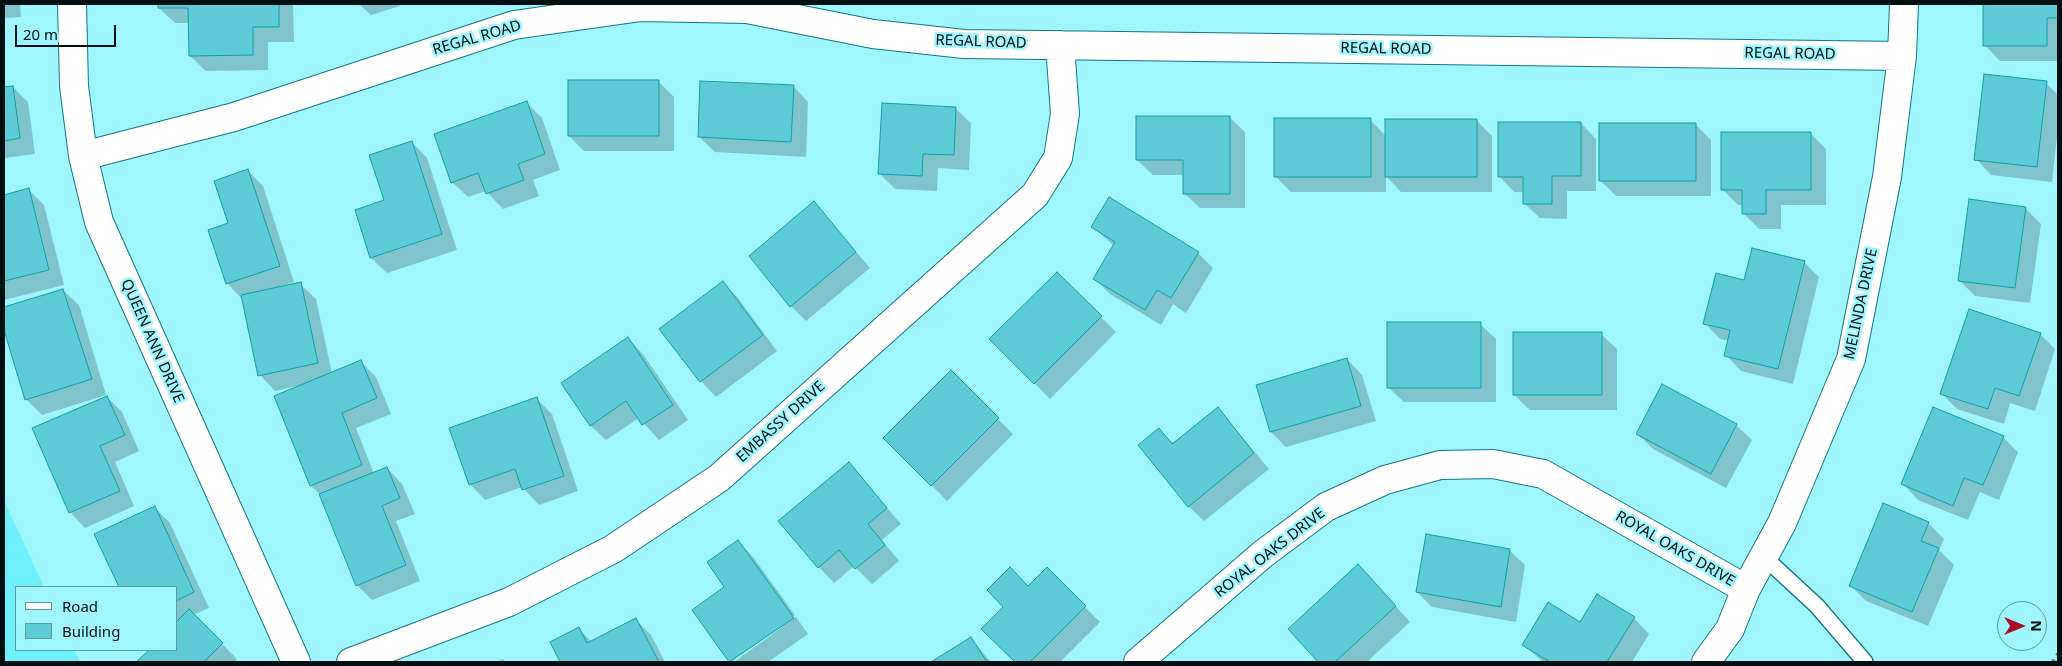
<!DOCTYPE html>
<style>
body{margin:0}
#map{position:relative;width:2062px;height:666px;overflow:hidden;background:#9ff6fe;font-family:"Noto Sans",sans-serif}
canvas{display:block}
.frame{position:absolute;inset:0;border:5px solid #000f11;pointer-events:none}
.legend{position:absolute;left:15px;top:586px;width:162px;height:65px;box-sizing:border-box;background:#9ff6fe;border:1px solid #5f9a9f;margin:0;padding:6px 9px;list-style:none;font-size:15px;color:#000f11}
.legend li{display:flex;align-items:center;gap:10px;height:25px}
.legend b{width:25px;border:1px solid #5f9a9f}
.north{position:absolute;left:1997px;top:601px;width:50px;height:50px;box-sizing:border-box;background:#9ff6fe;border:1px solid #5f9a9f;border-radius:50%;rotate:90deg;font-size:14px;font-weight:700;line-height:20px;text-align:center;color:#000f11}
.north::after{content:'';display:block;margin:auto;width:18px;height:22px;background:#a91225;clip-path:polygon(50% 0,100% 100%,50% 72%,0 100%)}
.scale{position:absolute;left:15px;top:25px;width:101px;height:22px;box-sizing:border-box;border:2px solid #000f11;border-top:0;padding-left:6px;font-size:15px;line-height:18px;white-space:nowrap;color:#000f11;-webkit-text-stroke:4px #9ff6fe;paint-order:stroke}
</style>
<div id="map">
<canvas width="2062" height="666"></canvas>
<div class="frame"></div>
<ul class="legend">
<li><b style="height:6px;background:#fff"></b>Road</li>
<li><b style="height:14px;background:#5dcbd5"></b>Building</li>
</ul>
<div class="north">N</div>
<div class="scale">20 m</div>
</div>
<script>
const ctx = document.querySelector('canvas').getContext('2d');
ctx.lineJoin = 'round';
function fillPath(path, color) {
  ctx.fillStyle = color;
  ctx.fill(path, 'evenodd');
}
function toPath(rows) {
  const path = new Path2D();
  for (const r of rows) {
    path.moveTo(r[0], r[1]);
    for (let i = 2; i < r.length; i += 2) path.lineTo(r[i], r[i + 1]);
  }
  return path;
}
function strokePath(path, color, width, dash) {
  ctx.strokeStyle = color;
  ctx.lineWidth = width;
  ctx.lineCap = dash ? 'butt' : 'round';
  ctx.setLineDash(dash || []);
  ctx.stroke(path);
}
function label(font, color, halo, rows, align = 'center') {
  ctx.font = font + ' "Noto Sans",sans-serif';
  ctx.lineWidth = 5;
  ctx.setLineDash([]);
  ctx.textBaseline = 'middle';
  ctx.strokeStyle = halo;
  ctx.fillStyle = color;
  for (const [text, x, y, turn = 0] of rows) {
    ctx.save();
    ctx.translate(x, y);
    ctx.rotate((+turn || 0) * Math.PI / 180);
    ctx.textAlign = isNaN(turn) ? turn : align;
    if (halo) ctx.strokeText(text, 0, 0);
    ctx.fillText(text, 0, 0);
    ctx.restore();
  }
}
fillPath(toPath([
 [4,500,44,587,16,587,16,650,74,650,80,662,4,662]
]), '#6ef1fc');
fillPath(toPath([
 [4,4,20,4,21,17,4,18],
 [159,4,293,4,294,42,268,42,268,70,206,71,190,56,190,23,175,23,159,8],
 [359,4,399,4,400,6,371,15],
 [1985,4,2058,4,2058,61,2000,61,1985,45],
 [658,81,674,97,674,151,584,151,569,136],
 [2046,83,2058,95,2058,127,2052,182,1991,175,1976,159],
 [793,86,808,102,806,157,715,152,699,137],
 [13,87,28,102,35,154,4,158,4,88],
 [526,102,542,118,560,170,533,180,539,196,503,209,486,191,468,197,452,182],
 [955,108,971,123,969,170,938,168,937,191,895,189,880,174],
 [1229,117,1245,132,1245,208,1200,208,1184,193,1184,175,1153,175,1137,160],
 [1370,120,1386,136,1477,121,1492,136,1492,192,1401,192,1386,176,1386,192,1291,192,1275,176],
 [1581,123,1596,139,1596,191,1567,191,1567,219,1540,218,1524,203,1524,192,1514,192,1499,176],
 [1695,124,1711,140,1711,196,1616,196,1600,180],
 [1810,133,1826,149,1826,205,1781,205,1781,229,1759,229,1743,213,1743,205,1738,205,1722,189],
 [412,142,427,158,457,250,387,273,371,258,385,201],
 [248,171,263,186,294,282,281,286,282,288,300,284,316,299,332,374,361,362,376,377,391,414,356,428,374,474,387,468,402,484,415,514,396,521,420,581,372,600,357,585,321,495,311,486,275,397,298,386,275,391,260,375,242,299,227,283,230,224],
 [29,190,44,205,64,285,4,300,4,196],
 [814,203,870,268,806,321,791,306],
 [2025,208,2041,224,2030,303,1975,296,1959,280],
 [1093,227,1198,253,1213,268,1186,313,1173,304,1161,325,1110,294,1094,278,1114,246],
 [1804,262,1819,277,1793,384,1741,371,1726,355,1729,341,1720,339,1705,323,1745,282],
 [1057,273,1116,332,1050,399,991,339],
 [723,283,738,298,777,351,716,397,701,381],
 [63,290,79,305,106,395,42,415,26,399,4,326,4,308],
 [1480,324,1496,339,1496,402,1404,402,1388,387],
 [1601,334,1617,349,1617,410,1530,410,1514,395],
 [2040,334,2055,349,2035,411,2010,403,2004,424,1957,409,1941,393],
 [628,339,643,354,688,420,659,440,639,418,606,440,590,425],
 [1347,359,1362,375,1376,421,1286,447,1271,432],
 [951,372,1013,434,947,501,885,438],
 [107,397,122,412,139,451,115,462,134,506,85,528,70,512],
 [537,399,552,414,578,491,539,505,522,487,485,500,470,484],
 [1218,409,1269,469,1204,521,1188,506,1159,430,1174,444],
 [1736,425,1752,440,1726,488,1653,449,1638,434],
 [2003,437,2018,452,1999,500,1980,492,1968,520,1918,500,1903,484],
 [849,464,901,524,882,540,899,561,872,584,854,566,834,583,819,567],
 [154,507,170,523,209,608,193,615,237,659,234,662,138,662,150,650,176,650,176,587,120,587,95,535],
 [1928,523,1944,539,1939,550,1954,565,1928,626,1866,601,1850,585],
 [738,541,753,557,795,615,731,662,694,611,726,587],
 [1509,550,1525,565,1516,622,1432,607,1417,592],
 [1047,569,1100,622,1060,662,1016,662,983,629],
 [1373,581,1410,622,1367,662,1320,662,1290,630],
 [796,617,808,634,768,662,734,662],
 [1634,618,1649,634,1632,662,1543,662,1524,645],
 [636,620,651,635,665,662,561,662,551,643,579,629,592,642],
 [970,638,991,662,934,662],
 [503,659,505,662,496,662]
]), '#0003');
const building = toPath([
 [158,4,279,4,279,27,253,27,253,55,189,56,188,8,158,8,158,4],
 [1983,4,2058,4,2058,18,2047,18,2047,46,1983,46,1983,4],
 [1984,74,2047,81,2037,167,1974,160,1984,74],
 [568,80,659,80,659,136,568,136,568,80],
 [700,81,794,85,791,142,698,137,700,81],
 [13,86,20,138,4,141,4,87,13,86],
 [527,101,545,154,518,164,524,180,486,194,478,173,451,183,434,134,527,101],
 [882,103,956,107,954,155,923,154,922,176,878,174,882,103],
 [1136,116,1230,116,1230,194,1183,194,1183,160,1136,160,1136,116],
 [1274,118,1371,118,1371,177,1274,177,1274,118],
 [1385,119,1477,119,1477,177,1385,177,1385,119],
 [1498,122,1581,122,1581,176,1552,176,1552,204,1523,204,1523,177,1498,177,1498,122],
 [1599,123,1696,123,1696,181,1599,181,1599,123],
 [1721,132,1811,132,1811,190,1766,190,1766,214,1742,214,1742,190,1721,190,1721,132],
 [412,141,442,234,370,258,355,210,384,200,369,155,412,141],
 [248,169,280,266,226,284,208,230,228,223,214,181,248,169],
 [29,188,49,270,4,281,4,195,29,188],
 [1109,197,1199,252,1171,298,1157,290,1145,310,1093,279,1115,242,1091,227,1109,197],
 [1969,199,2026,207,2015,288,1958,281,1969,199],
 [814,201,856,252,790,307,749,256,814,201],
 [1752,248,1805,261,1778,369,1724,356,1730,330,1703,324,1716,273,1744,280,1752,248],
 [1057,272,1102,316,1034,384,989,339,1057,272],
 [723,281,763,335,700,382,659,329,723,281],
 [301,282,318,363,258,376,241,295,301,282],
 [63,289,92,379,25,400,4,330,4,307,63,289],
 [1969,309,2041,333,2019,396,1995,388,1988,409,1940,394,1969,309],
 [1387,322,1481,322,1481,388,1387,388,1387,322],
 [1513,332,1602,332,1602,395,1513,395,1513,332],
 [628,337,673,405,642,425,626,401,590,426,561,383,628,337],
 [1347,358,1361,406,1270,432,1256,385,1347,358],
 [361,360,377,398,342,413,362,465,310,486,274,396,361,360],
 [951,370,999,418,931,486,883,438,951,370],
 [1662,384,1737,424,1711,474,1636,434,1662,384],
 [107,396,125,435,100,446,120,491,69,513,32,428,107,396],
 [537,397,564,476,522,490,515,469,469,485,449,428,537,397],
 [1218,407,1254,453,1188,507,1138,445,1159,428,1172,444,1218,407],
 [1933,407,2004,436,1983,485,1964,478,1953,506,1901,484,1933,407],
 [849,462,887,508,868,524,885,545,855,569,839,550,818,568,778,521,849,462],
 [387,467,400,498,382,506,406,565,356,586,319,494,387,467],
 [1883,503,1929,522,1921,541,1939,548,1912,612,1849,586,1883,503],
 [155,506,194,592,176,601,176,587,119,587,94,534,155,506],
 [1426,534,1510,549,1501,607,1416,592,1426,534],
 [738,540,794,618,729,662,692,610,724,587,707,562,738,540],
 [1358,564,1396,606,1335,662,1318,662,1288,629,1358,564],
 [1010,567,1028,586,1047,567,1086,606,1030,662,1015,662,981,629,1003,607,987,590,1010,567],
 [1597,594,1635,617,1607,662,1550,662,1522,645,1548,602,1580,622,1597,594],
 [189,609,223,643,204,662,136,662,149,650,176,650,176,622,189,609],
 [636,618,659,662,560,662,550,642,579,627,587,643,636,618],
 [971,637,987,662,931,662,971,637]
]);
fillPath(building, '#5dcbd5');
strokePath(building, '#129ea8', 1);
const service = toPath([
 [1764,557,1817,606,1865,662]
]);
const minor = toPath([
 [72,4,74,86,83,156,99,222,296,662],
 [83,156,234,117,514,25,641,7,747,9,873,34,964,44,1902,56],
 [351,662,509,602,613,549,719,478,1035,195,1058,158,1065,114,1060,45],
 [1138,662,1263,554,1326,507,1385,480,1440,465,1493,464,1543,474,1746,589],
 [1706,662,1730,629,1746,589,1782,523,1851,359,1887,177,1902,56,1904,4]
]);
strokePath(service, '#13777f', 18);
strokePath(minor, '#13777f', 30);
strokePath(service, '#fff', 15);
strokePath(minor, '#fff', 28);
strokePath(toPath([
 [2053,662,2058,654]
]), '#447277', 4, [2.5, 5]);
label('15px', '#000f11', '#9ff6fe', [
 ["REGAL ROAD",477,38,-16],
 ["REGAL ROAD",981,42,2],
 ["REGAL ROAD",1386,49,1],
 ["REGAL ROAD",1790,54,1],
 ["MELINDA DRIVE",1861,304,-78],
 ["QUEEN ANN DRIVE",152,341,66],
 ["EMBASSY DRIVE",781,422,-42],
 ["ROYAL OAKS DRIVE",1675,549,30],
 ["ROYAL OAKS DRIVE",1270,553,-38]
]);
</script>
